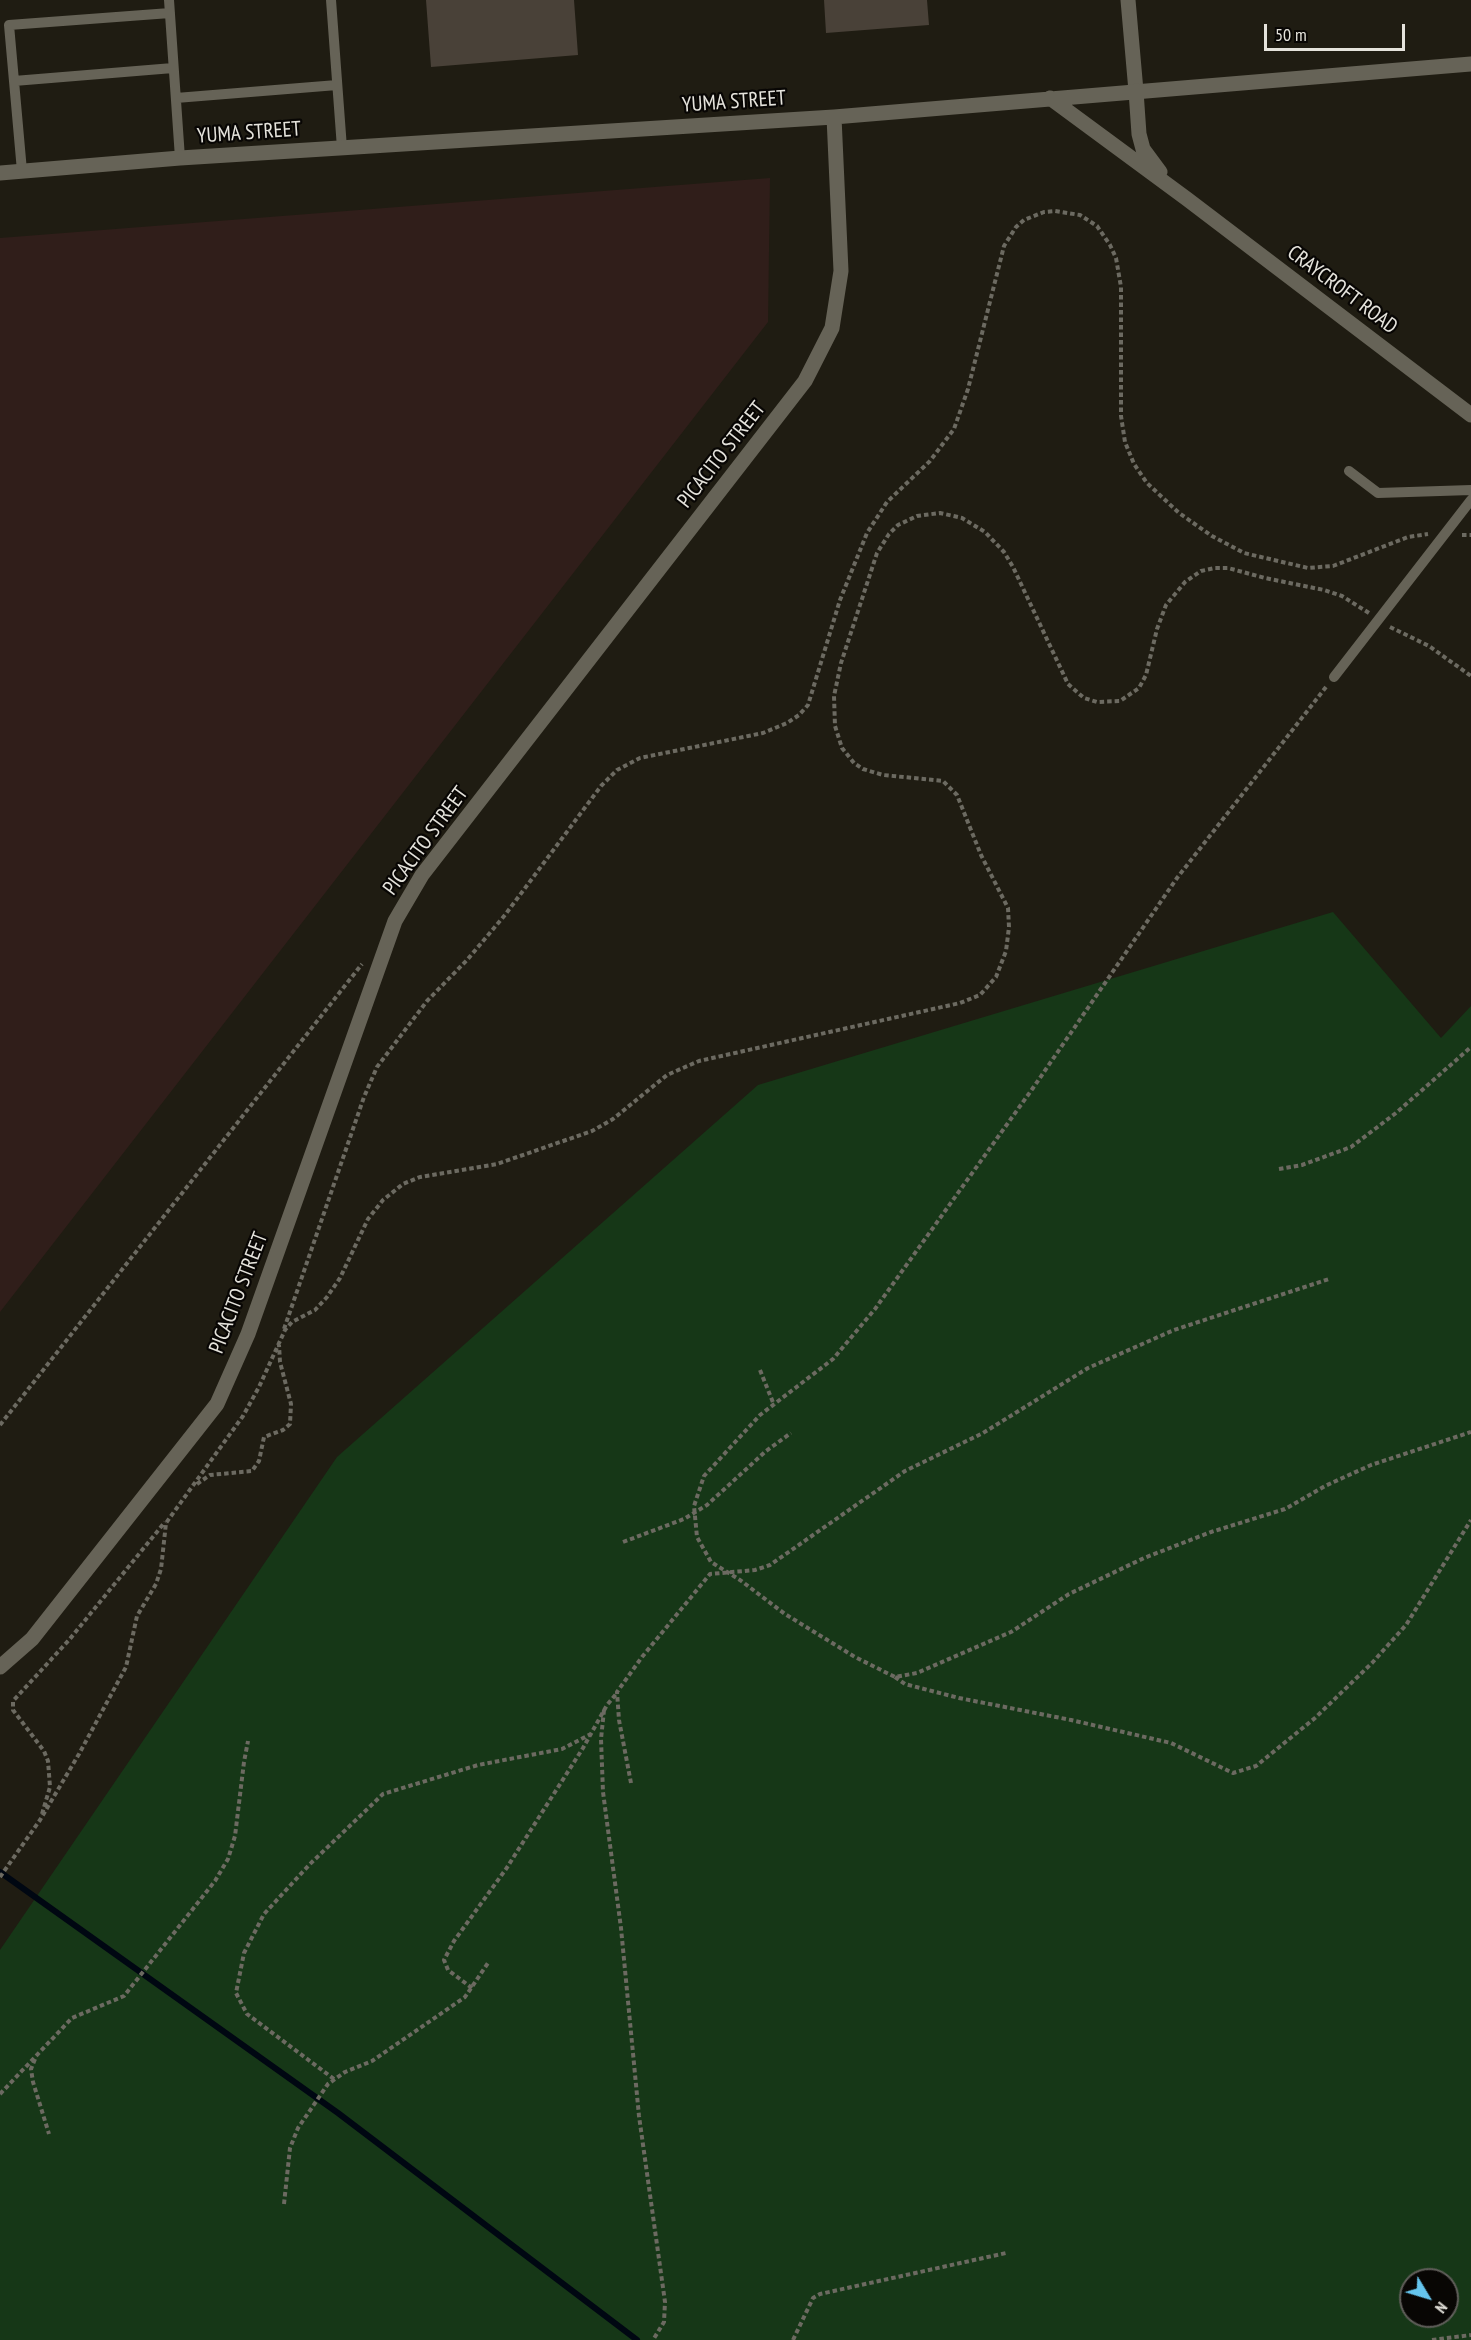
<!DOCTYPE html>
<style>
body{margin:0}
#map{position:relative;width:1471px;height:2340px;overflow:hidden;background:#1f1c12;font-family:"PT Sans Narrow",sans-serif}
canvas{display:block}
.north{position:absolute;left:1399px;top:2268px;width:60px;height:60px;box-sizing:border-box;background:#080604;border:2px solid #605e5a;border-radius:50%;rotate:128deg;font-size:16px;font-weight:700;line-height:24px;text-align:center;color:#e5e3dc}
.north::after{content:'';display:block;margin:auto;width:21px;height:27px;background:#65c5ee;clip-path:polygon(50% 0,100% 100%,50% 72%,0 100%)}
.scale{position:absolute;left:1264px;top:24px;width:141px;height:27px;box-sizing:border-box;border:3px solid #e5e3dc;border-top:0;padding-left:8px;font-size:18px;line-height:21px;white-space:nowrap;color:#e5e3dc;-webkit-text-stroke:4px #080604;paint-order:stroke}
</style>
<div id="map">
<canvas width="1471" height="2340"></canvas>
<div class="north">N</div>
<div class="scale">50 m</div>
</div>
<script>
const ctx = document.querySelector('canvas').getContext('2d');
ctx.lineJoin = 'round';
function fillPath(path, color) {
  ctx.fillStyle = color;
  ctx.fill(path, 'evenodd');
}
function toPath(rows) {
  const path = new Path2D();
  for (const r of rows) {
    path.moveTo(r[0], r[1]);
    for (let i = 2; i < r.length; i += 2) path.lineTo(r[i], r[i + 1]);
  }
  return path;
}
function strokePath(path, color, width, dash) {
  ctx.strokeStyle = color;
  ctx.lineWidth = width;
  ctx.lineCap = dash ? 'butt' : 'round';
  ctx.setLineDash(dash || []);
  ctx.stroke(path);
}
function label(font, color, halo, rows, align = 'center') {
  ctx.font = font + ' "PT Sans Narrow",sans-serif';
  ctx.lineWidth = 4.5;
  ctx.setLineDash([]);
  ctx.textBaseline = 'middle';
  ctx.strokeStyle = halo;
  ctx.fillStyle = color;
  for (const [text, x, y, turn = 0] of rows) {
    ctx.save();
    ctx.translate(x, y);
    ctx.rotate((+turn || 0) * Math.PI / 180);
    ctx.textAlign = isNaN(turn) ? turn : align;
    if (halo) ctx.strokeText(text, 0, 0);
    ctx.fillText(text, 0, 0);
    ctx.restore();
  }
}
fillPath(toPath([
 [770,178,768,322,0,1312,0,238]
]), '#301e1a');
fillPath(toPath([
 [1333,912,1441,1038,1471,1006,1471,2340,0,2340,0,1950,337,1457,758,1085],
 [1411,2280,1447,2280,1447,2316,1411,2316]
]), '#163717');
strokePath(toPath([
 [0,1872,338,2113,637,2340]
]), '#000712', 6);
fillPath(toPath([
 [426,0,574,0,578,55,431,67],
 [824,0,927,0,929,25,826,33]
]), '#494138');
strokePath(toPath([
 [1462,535,1471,535],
 [1390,627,1429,646,1471,676],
 [1326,687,1177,878,1033,1088,875,1309,833,1359,760,1415,704,1476,694,1506,697,1537,711,1562,740,1580,785,1614,855,1657,895,1677,917,1673,1011,1632,1069,1594,1144,1558,1211,1532,1285,1509,1325,1486,1371,1465,1471,1432],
 [1279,1169,1302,1165,1351,1147,1396,1113,1471,1047],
 [284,1329,364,1097,377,1067,427,1001,467,960,505,915,601,786,617,770,640,758,763,733,787,723,799,715,808,705,840,600,867,533,887,502,930,461,954,429,968,389,1004,246,1016,227,1024,220,1044,212,1055,211,1080,215,1097,226,1110,245,1116,258,1121,287,1121,416,1125,442,1134,464,1147,483,1179,513,1212,536,1244,553,1308,568,1333,566,1408,537,1428,534],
 [760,1370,774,1405],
 [0,1425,362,964],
 [197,1484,210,1475,252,1471,259,1461,264,1437,283,1430,290,1424,291,1404,280,1362,279,1345],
 [623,1542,684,1519,707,1505,766,1451,791,1433],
 [895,1677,905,1684,959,1698,1071,1720,1171,1743,1233,1773,1256,1766,1315,1718,1372,1663,1406,1625,1471,1520],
 [604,1710,601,1739,603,1792,621,1928,639,2116,665,2302,664,2322,653,2340],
 [631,1783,619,1720,617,1692,642,1657,710,1574,755,1570,770,1565,905,1471,983,1433,1088,1368,1174,1330,1329,1279],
 [42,1814,50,1787,48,1761,44,1751,13,1710,13,1701,69,1640,165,1522],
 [0,1877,40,1820,79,1754,126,1667,137,1616,156,1584,161,1569,166,1523,243,1416,259,1387,285,1330,292,1322,315,1310,327,1297,340,1278,368,1219,383,1200,403,1184,420,1177,497,1164,592,1131,613,1119,667,1075,699,1061,960,1003,980,995,996,977,1006,951,1009,927,1008,908,981,855,957,795,943,781,883,775,863,769,854,763,842,748,835,726,834,696,841,663,877,553,889,534,898,525,917,516,940,513,962,518,985,532,1004,552,1013,567,1068,684,1084,698,1097,702,1120,701,1139,688,1146,675,1157,629,1166,605,1185,582,1201,571,1215,568,1228,568,1265,578,1324,590,1342,596,1369,613],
 [472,1988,448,1970,444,1960,454,1941,506,1869,583,1748,607,1705,617,1693],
 [35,2059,31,2069,33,2082,49,2134],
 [334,2079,247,2014,236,1993,244,1953,264,1914,310,1864,383,1794,478,1765,562,1749,591,1734],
 [0,2094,72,2018,124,1996,215,1881,228,1859,235,1836,244,1762,248,1741],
 [284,2204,290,2148,298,2128,328,2084,345,2072,372,2061,465,1997,488,1963],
 [793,2340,813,2298,820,2294,1006,2253],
 [1432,2340,1471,2335]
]), '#6c6a61', 4, [4.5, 3]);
strokePath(toPath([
 [169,0,180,158],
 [331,0,342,148],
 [14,81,173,68],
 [176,98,337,85],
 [22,171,9,25,170,13],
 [1349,471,1378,493,1471,490],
 [1334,677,1471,500]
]), '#666357', 10);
strokePath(toPath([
 [1128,0,1136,91]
]), '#666357', 15);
strokePath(toPath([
 [1136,91,1139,134,1143,149,1160,172],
 [1050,98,1187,199,1471,415],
 [0,173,180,158,834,117,1471,64],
 [0,1667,32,1639,217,1404,248,1334,395,921,422,875,805,381,832,328,841,271,834,117]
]), '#666357', 15);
label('21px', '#e5e3dc', '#080604', [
 ["YUMA STREET",734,102,-4],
 ["YUMA STREET",249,133,-4],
 ["CRAYCROFT ROAD",1342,290,37],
 ["PICACITO STREET",722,455,-52],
 ["PICACITO STREET",426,841,-54],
 ["PICACITO STREET",239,1293,-69]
]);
</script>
